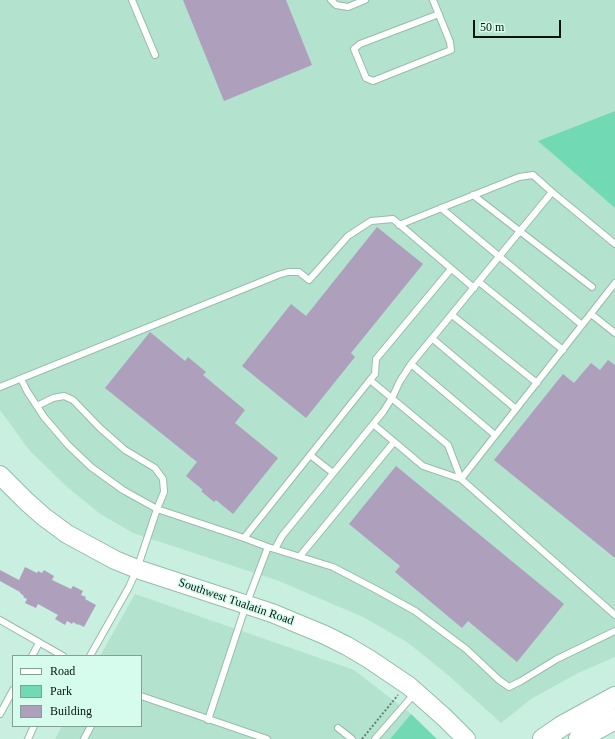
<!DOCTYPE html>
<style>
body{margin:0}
#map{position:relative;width:615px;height:739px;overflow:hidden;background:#c8efdf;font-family:Georgia,serif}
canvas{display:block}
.legend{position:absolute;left:12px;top:655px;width:130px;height:72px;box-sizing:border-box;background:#d5fcec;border:1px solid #83a094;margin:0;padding:5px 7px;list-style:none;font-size:12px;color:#071510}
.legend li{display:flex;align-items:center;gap:8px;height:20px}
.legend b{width:20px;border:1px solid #83a094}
.scale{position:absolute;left:473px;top:20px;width:88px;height:18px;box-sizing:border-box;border:2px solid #071510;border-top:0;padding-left:5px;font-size:12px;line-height:14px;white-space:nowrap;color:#071510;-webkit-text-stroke:3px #d5fcec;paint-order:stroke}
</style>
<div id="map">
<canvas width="615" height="739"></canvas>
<ul class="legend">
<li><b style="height:5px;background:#fff"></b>Road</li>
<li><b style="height:11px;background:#71d9b4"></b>Park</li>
<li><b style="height:11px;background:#ae9fbd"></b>Building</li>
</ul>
<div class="scale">50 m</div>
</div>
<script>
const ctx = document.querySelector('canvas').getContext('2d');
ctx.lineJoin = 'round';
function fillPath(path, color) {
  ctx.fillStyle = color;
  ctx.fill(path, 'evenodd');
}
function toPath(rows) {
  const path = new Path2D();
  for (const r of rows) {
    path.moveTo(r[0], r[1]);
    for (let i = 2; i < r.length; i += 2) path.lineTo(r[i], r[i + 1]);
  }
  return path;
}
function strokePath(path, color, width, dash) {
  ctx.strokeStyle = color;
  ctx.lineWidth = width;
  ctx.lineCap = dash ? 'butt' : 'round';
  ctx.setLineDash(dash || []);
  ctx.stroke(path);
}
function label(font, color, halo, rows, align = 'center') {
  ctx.font = font + ' Georgia,serif';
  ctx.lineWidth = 3;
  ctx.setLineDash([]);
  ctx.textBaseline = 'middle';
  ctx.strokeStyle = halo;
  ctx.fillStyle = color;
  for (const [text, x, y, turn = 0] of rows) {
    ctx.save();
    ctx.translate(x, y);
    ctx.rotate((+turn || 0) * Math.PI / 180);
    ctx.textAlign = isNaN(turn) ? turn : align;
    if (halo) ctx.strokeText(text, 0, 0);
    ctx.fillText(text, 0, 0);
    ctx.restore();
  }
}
fillPath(toPath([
 [0,0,615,0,615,111,539,141,615,208,615,657,578,673,531,699,501,723,448,675,407,642,363,617,279,581,133,533,99,513,66,486,30,451,0,410],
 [135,594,354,670,411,714,390,739,55,739,62,726,141,726,141,656,100,656]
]), '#b3e2cf');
fillPath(toPath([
 [615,111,615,208,538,141],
 [411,714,437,739,390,739]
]), '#71d9b4');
fillPath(toPath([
 [183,0,286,0,312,65,224,101],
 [377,227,423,264,351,353,355,357,306,418,242,366,291,304,306,316],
 [150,332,185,361,188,357,206,372,203,375,245,410,235,423,278,458,233,514,216,500,214,502,201,491,203,490,186,476,197,462,105,388],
 [608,360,615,365,615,558,494,460,563,374,574,383,591,363,600,370],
 [396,466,564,604,517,662,468,621,462,628,395,572,400,566,349,524],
 [25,567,37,573,38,571,42,573,44,570,54,576,52,580,71,589,73,586,83,591,81,595,86,597,85,599,96,605,84,627,78,624,78,625,73,622,72,624,67,621,65,625,55,619,58,615,38,604,36,608,25,603,27,599,23,597,24,596,20,593,20,592,0,581,0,570,19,580]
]), '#ae9fbd');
const lane = toPath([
 [132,0,155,55],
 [331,0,336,5,348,7,365,0],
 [433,0,450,42,451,50,373,81,366,78,354,49,360,44,439,14],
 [473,195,592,287],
 [441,208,582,325],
 [399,225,519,177,533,175,552,192],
 [479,282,563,350],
 [591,314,615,333],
 [452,315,537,383],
 [433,339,516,409],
 [411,364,495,435],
 [21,379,27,391,44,417,68,445,91,467,123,490,157,509,244,538,268,547,333,567,377,590,415,611,466,649,499,680,509,687,521,681,557,659,615,631],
 [370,380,448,445,461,479,615,615],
 [0,387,278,275,288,272,299,272,309,280,348,236,371,221,393,219,474,288],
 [37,406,53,398,64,396,73,400,100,428,125,450,155,468,163,479,164,492,157,509,137,569,129,587,90,656],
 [373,424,423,466,461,479,615,283],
 [310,455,333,473],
 [244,538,370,380,375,374,376,359,451,269],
 [275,549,282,536,383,412,392,398,400,381,411,364,552,192,615,244],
 [300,556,394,442],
 [0,620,63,656],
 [32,656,39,643],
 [141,696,267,739],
 [0,714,13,690],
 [208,720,246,605,268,547],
 [338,728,352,739],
 [28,739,34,726],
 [84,739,91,726],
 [375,739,415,693]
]);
const secondary = toPath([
 [0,475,26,501,44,517,67,534,115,560,137,569,272,613,325,635,347,646,369,659,409,686,445,718,466,739]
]);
const primary = toPath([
 [543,739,562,726,615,697],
 [579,739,615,719]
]);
strokePath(lane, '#97bcac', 8);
strokePath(secondary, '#97bcac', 20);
strokePath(primary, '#97bcac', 22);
strokePath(toPath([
 [362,739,398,695]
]), '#668076', 2, [2, 2]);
strokePath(lane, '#fff', 6);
strokePath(secondary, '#fff', 18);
strokePath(primary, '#fff', 20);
label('12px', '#071510', '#d5fcec', [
 ["Southwest Tualatin Road",236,602,19]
]);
</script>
